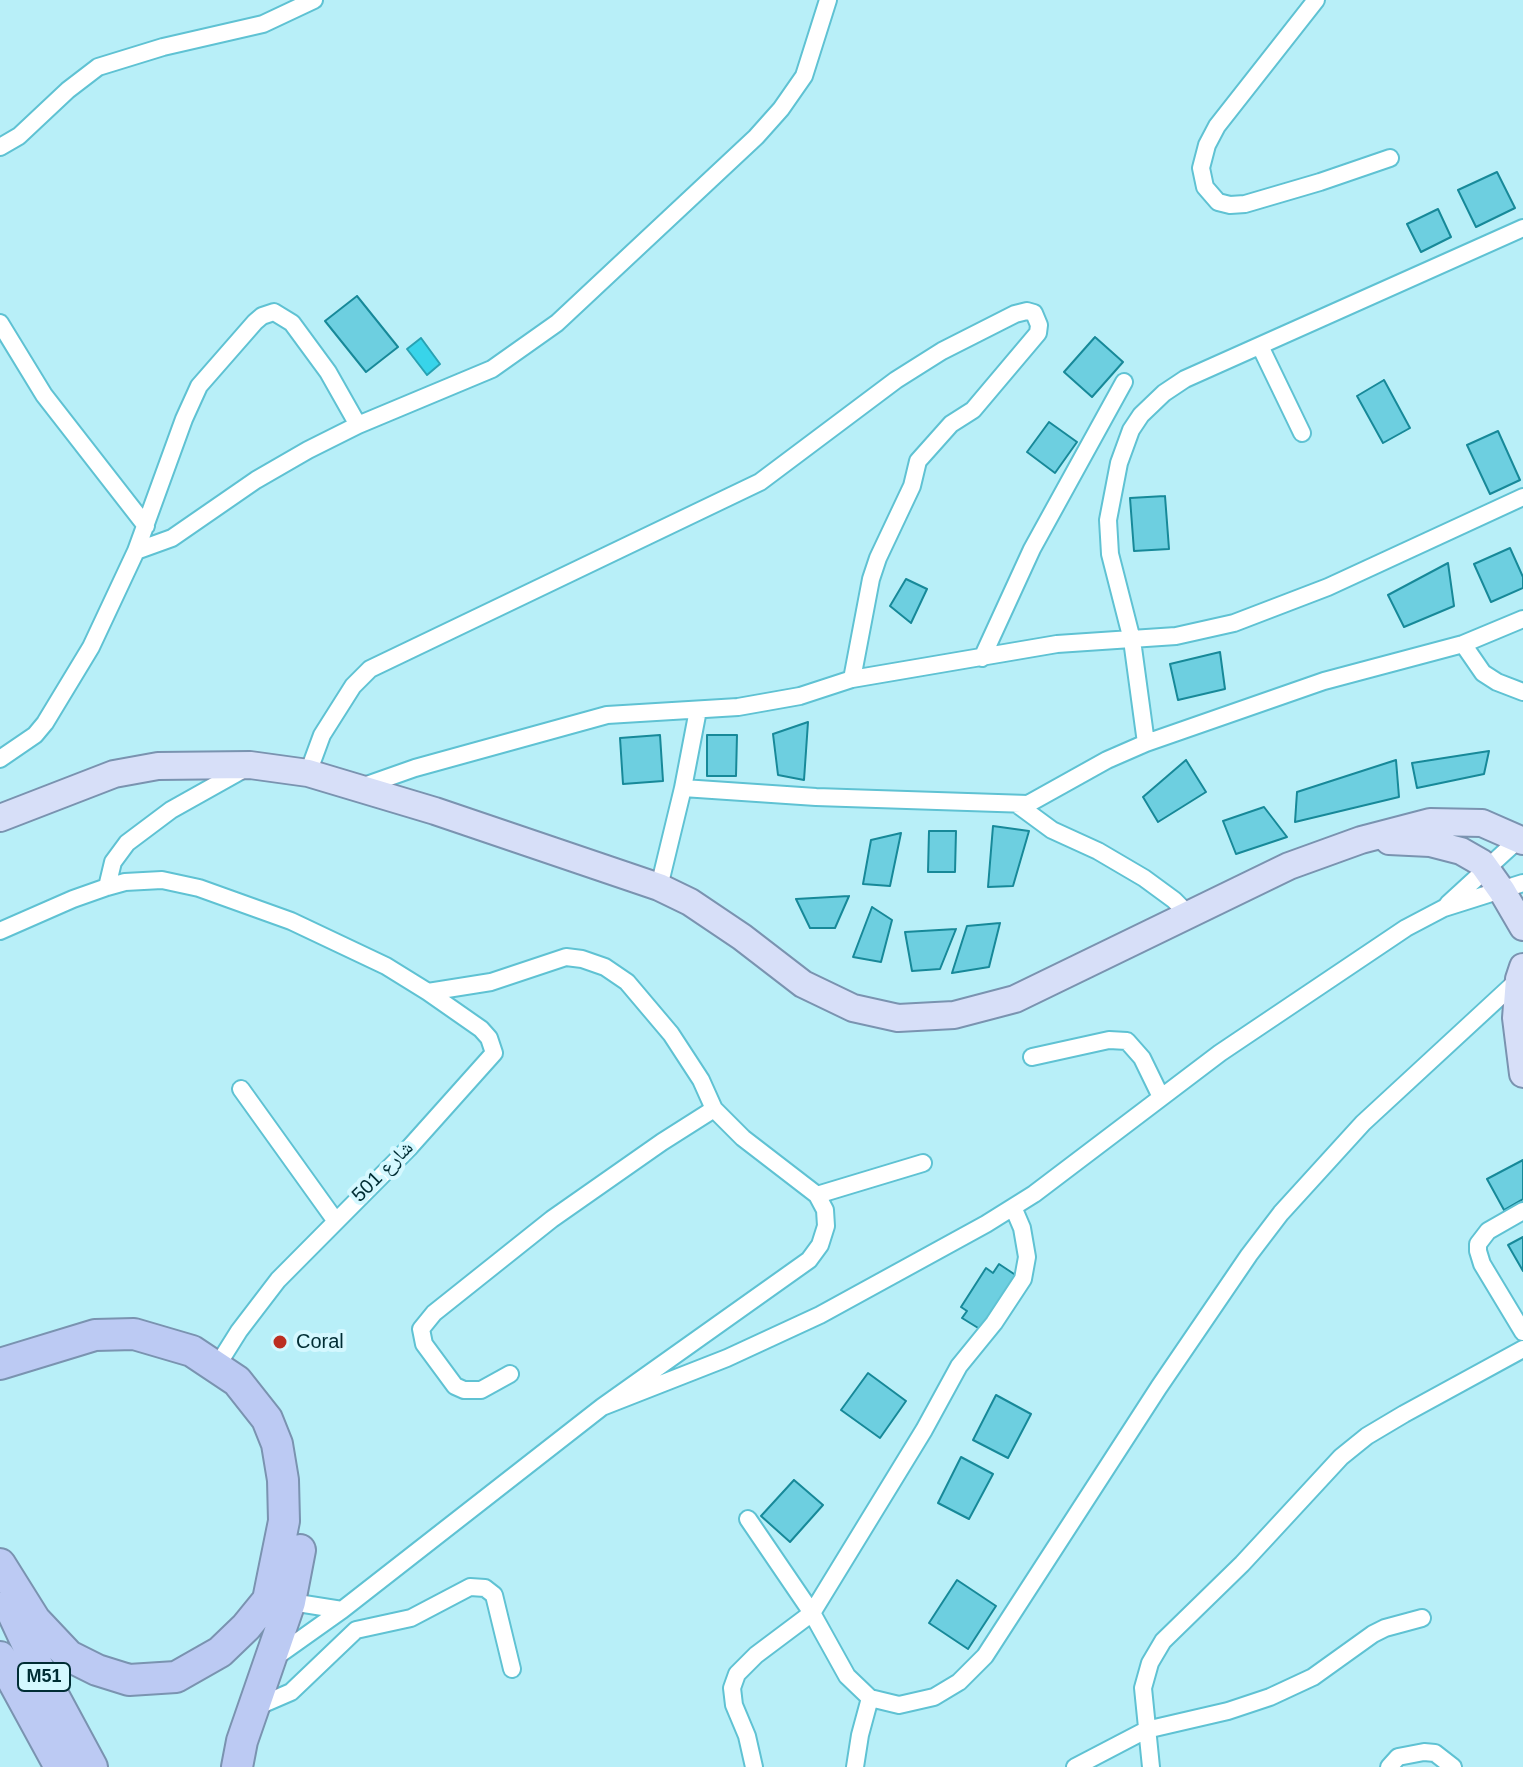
<!DOCTYPE html>
<meta charset="utf-8">
<style>
body{margin:0}
canvas{display:block;background:#b8eff8}
</style>
<canvas width="1523" height="1767"></canvas>
<script>
const ctx = document.querySelector('canvas').getContext('2d');
ctx.lineJoin = 'round';
function fillPath(path, color) {
  ctx.fillStyle = color;
  ctx.fill(path, 'evenodd');
}
function toPath(rows) {
  const path = new Path2D();
  for (const r of rows) {
    path.moveTo(r[0], r[1]);
    for (let i = 2; i < r.length; i += 2) path.lineTo(r[i], r[i + 1]);
  }
  return path;
}
function strokePath(path, color, width, dash) {
  ctx.strokeStyle = color;
  ctx.lineWidth = width;
  ctx.lineCap = dash ? 'butt' : 'round';
  ctx.setLineDash(dash || []);
  ctx.stroke(path);
}
function label(font, color, halo, rows, align = 'center') {
  ctx.font = font + ' Arial,"Noto Naskh Arabic",sans-serif';
  ctx.lineWidth = 8;
  ctx.setLineDash([]);
  ctx.textBaseline = 'middle';
  ctx.strokeStyle = halo;
  ctx.fillStyle = color;
  for (const [text, x, y, turn = 0] of rows) {
    ctx.save();
    ctx.translate(x, y);
    ctx.rotate((+turn || 0) * Math.PI / 180);
    ctx.textAlign = isNaN(turn) ? turn : align;
    if (halo) ctx.strokeText(text, 0, 0);
    ctx.fillText(text, 0, 0);
    ctx.restore();
  }
}
const water = toPath([
 [421,338,440,364,427,375,407,349,421,338]
]);
fillPath(water, '#38d4ea');
strokePath(water, '#27a2b3', 2);
const building = toPath([
 [1497,172,1515,208,1476,227,1458,190,1497,172],
 [1438,209,1451,237,1421,252,1407,224,1438,209],
 [357,296,398,347,366,372,325,321,357,296],
 [1095,337,1123,362,1092,397,1064,372,1095,337],
 [1384,380,1410,428,1383,443,1357,396,1384,380],
 [1049,422,1077,442,1055,473,1027,452,1049,422],
 [1498,431,1520,480,1490,494,1467,445,1498,431],
 [1165,496,1169,549,1134,551,1130,498,1165,496],
 [1510,548,1523,577,1523,588,1491,602,1474,564,1510,548],
 [1448,563,1454,606,1404,627,1388,595,1448,563],
 [906,579,927,589,911,623,890,606,906,579],
 [1220,652,1225,689,1178,700,1170,664,1220,652],
 [808,722,804,780,778,775,773,734,808,722],
 [660,735,663,781,623,784,620,738,660,735],
 [707,735,737,735,736,776,707,776,707,735],
 [1489,751,1484,774,1417,788,1412,763,1489,751],
 [1186,760,1206,792,1158,822,1143,797,1186,760],
 [1396,760,1399,797,1295,822,1297,792,1396,760],
 [1264,807,1287,837,1236,854,1223,821,1264,807],
 [993,826,1029,831,1013,886,988,887,993,826],
 [929,831,956,831,955,872,928,872,929,831],
 [901,833,890,886,863,884,871,840,901,833],
 [849,896,835,928,810,928,796,899,849,896],
 [872,907,892,920,881,962,853,957,872,907],
 [1000,923,989,967,952,973,967,926,1000,923],
 [956,929,940,969,912,971,905,932,956,929],
 [1523,1160,1523,1199,1504,1210,1487,1179,1523,1160],
 [1523,1237,1523,1271,1508,1245,1523,1237],
 [999,1264,1017,1276,983,1331,962,1318,967,1311,961,1307,986,1268,993,1273,999,1264],
 [868,1373,906,1401,880,1438,841,1410,868,1373],
 [996,1395,1031,1414,1008,1458,973,1440,996,1395],
 [961,1457,993,1474,969,1519,938,1503,961,1457],
 [794,1480,823,1505,790,1542,761,1516,794,1480],
 [957,1580,996,1606,968,1649,929,1623,957,1580]
]);
fillPath(building, '#6dcfe0');
strokePath(building, '#178999', 2);
const street = toPath([
 [1316,0,1217,126,1207,145,1201,168,1205,187,1218,202,1230,205,1245,204,1320,182,1390,158],
 [0,147,19,136,68,90,98,67,163,47,263,24,314,0],
 [0,323,44,395,146,526],
 [1260,346,1302,433],
 [136,551,172,538,256,480,308,450,358,425,492,369,557,323,756,137,781,109,804,76,828,0],
 [1463,644,1483,673,1497,682,1523,692],
 [982,658,1032,549,1124,382],
 [1146,743,1132,640,1110,554,1108,520,1119,463,1131,430,1141,415,1164,393,1185,379,1523,228],
 [0,759,35,735,45,723,91,647,136,551,184,419,199,386,255,322,262,316,274,312,292,323,328,372,358,425],
 [308,773,322,735,353,686,370,669,760,482,896,380,942,351,1015,314,1027,311,1034,313,1039,325,1038,333,973,410,951,424,918,461,912,486,878,558,871,579,852,679],
 [361,787,415,768,607,715,738,707,800,696,852,679,1057,644,1176,636,1234,623,1328,587,1523,497],
 [683,788,698,710],
 [1018,805,1052,830,1098,851,1144,878,1174,900,1189,915],
 [107,887,113,862,127,843,171,810,246,768],
 [659,887,683,788,816,797,1028,804,1107,760,1146,743,1324,681,1463,644,1523,619],
 [1448,904,1519,839],
 [0,931,73,899,107,887,125,882,162,880,199,888,291,921,386,966,428,992,491,982,566,957,582,959,605,967,627,982,671,1034,701,1080,714,1109,662,1142,552,1219,434,1313,421,1329,424,1344,455,1386,464,1390,481,1390,510,1374],
 [1032,1057,1109,1040,1127,1041,1142,1058,1161,1097],
 [241,1089,335,1220],
 [817,1195,923,1163],
 [1523,1211,1488,1231,1478,1244,1478,1251,1482,1264,1523,1332],
 [217,1366,239,1331,278,1280,409,1148,494,1053,489,1038,481,1029,428,992],
 [602,1407,727,1358,820,1315,986,1224,1034,1194,1220,1053,1406,928,1444,908,1523,883],
 [748,1519,812,1613,924,1430,959,1366,994,1323,1023,1279,1027,1257,1022,1228,1013,1207],
 [285,1601,342,1610],
 [273,1659,342,1610,602,1407,809,1260,820,1245,826,1226,825,1210,817,1195,743,1138,714,1109],
 [254,1708,291,1692,356,1630,411,1618,470,1587,485,1588,494,1595,512,1669],
 [754,1767,747,1736,734,1705,732,1688,737,1674,756,1655,812,1613,847,1676,870,1698,899,1705,934,1697,959,1682,985,1656,1159,1387,1249,1255,1281,1213,1363,1123,1519,979],
 [855,1767,860,1735,870,1698],
 [1075,1767,1146,1730,1228,1711,1270,1697,1313,1677,1373,1634,1385,1628,1422,1618],
 [1151,1767,1143,1688,1150,1663,1163,1641,1242,1564,1341,1457,1367,1436,1404,1414,1523,1349],
 [1389,1767,1398,1757,1424,1752,1435,1753,1453,1767]
]);
const primary = toPath([
 [0,818,114,774,158,766,250,765,308,773,435,811,659,887,690,902,742,937,803,984,853,1008,898,1018,954,1015,1015,999,1289,866,1361,840,1430,822,1482,823,1523,841],
 [1389,841,1430,843,1461,851,1482,863,1502,891,1523,927],
 [1523,967,1519,979,1516,1018,1523,1074]
]);
const highway = toPath([
 [0,1364,95,1335,134,1334,192,1351,237,1381,267,1419,277,1444,283,1480,284,1521,268,1600,246,1627,220,1652,176,1677,129,1680,97,1670,69,1656,35,1620,0,1564],
 [9,1605,36,1663,92,1767],
 [0,1657,60,1767],
 [237,1767,242,1741,290,1602,300,1550]
]);
strokePath(street, '#5fc2d3', 20);
strokePath(primary, '#7a93b0', 30);
strokePath(highway, '#7a93b0', 34);
strokePath(street, '#fff', 16);
strokePath(primary, '#d7dff8', 26);
strokePath(highway, '#bccaf3', 30);
for (const [x, y, r, color] of [
 [280,1342,8,"#bb2e21"]
]) {
  const dot = new Path2D();
  dot.arc(x, y, r, 0, 2 * Math.PI);
  ctx.fillStyle = color;
  ctx.fill(dot);
  strokePath(dot, '#d4f8ff', 3);
}
for (const [x, y, w] of [
 [44,1677,52]
]) {
  const box = new Path2D();
  box.roundRect(x - w / 2, y - 14, w, 28, 6);
  ctx.fillStyle = '#d4f8ff';
  ctx.fill(box);
  strokePath(box, '#002d34', 2);
}
label('bold 18px', '#002d34', null, [
 ["M51",44,1677]
]);
label('20px', '#002d34', '#d4f8ff', [
 ["شارع 501",383,1172,-45]
]);
label('20px', '#002d34', '#d4f8ff', [
 ["Coral",296,1342]
], 'left');
</script>
